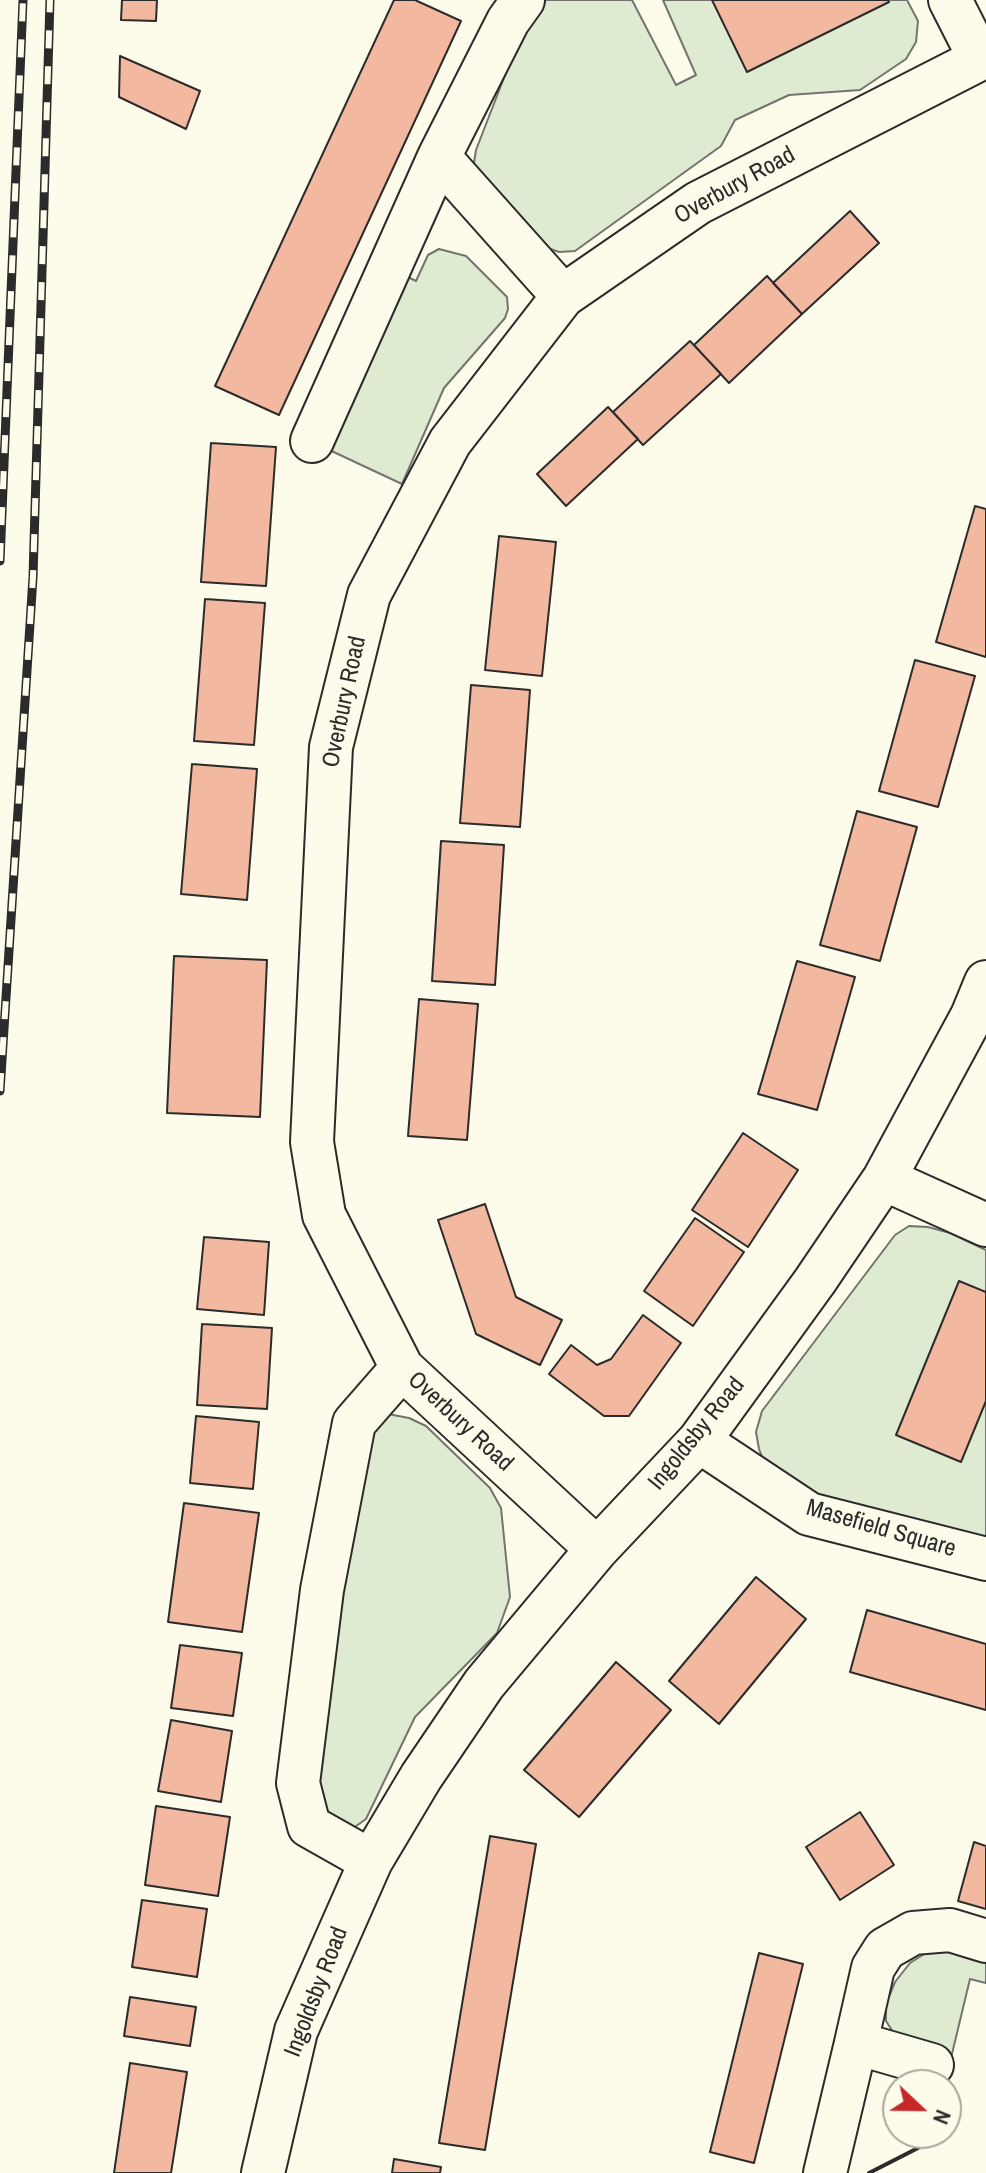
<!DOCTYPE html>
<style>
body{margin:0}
#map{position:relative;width:986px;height:2173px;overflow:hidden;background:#fdfbea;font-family:"Archivo Narrow",sans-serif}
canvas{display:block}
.north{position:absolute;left:882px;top:2069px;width:80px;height:80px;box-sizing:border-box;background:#fdfbea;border:2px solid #a9a89e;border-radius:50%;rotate:112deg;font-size:22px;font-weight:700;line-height:32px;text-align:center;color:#2b2b2b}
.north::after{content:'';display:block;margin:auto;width:28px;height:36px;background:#c62828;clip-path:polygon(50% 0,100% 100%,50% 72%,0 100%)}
</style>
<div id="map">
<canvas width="986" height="2173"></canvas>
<div class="north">N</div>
</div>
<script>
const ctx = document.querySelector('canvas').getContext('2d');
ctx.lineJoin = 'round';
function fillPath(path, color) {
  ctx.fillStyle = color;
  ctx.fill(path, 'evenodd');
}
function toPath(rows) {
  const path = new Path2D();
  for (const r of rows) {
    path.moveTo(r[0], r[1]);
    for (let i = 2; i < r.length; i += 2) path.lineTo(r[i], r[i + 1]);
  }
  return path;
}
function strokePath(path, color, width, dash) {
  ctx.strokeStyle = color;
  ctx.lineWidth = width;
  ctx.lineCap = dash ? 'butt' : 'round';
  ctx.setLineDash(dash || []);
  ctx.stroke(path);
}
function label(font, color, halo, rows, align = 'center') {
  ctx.font = font + ' "Archivo Narrow",sans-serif';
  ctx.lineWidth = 6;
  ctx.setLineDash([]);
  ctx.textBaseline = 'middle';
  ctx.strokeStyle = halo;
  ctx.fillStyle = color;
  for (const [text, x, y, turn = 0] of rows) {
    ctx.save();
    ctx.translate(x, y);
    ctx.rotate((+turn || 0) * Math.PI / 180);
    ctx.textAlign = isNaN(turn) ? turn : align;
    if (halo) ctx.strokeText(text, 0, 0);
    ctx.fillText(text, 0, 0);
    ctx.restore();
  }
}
const green = toPath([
 [544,0,632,0,676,85,696,75,663,0,907,0,918,21,916,42,906,59,860,90,789,95,735,120,721,146,575,251,559,252,545,247,473,169,476,150,514,52,544,0],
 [439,249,466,256,507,297,508,309,505,318,444,388,402,484,323,447,402,274,416,281,428,255,439,249],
 [909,1226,928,1227,950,1233,986,1250,986,1551,818,1506,766,1467,759,1449,756,1432,762,1411,895,1235,909,1226],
 [388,1414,409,1418,426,1426,490,1488,501,1508,510,1597,497,1633,415,1717,366,1819,352,1829,327,1815,314,1771,367,1438,388,1414],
 [956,1949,986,1953,986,1983,970,1979,950,2062,895,2035,886,2021,886,2004,895,1982,910,1963,929,1951,956,1949]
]);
fillPath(green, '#deebd1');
strokePath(green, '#74746e', 2);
const building = toPath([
 [122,0,157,0,156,21,121,20,122,0],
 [394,0,415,0,461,21,279,415,215,386,394,0],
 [712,0,888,0,889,2,747,72,712,0],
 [120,56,200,91,186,129,119,97,120,56],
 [850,211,879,243,802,314,773,283,850,211],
 [767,276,802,314,729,383,694,345,767,276],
 [690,341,721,374,643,445,613,412,690,341],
 [608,407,638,439,566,506,537,474,608,407],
 [211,443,276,447,266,586,201,582,211,443],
 [975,506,986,509,986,657,936,642,975,506],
 [499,536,556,542,542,676,485,670,499,536],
 [205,599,265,603,254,745,194,741,205,599],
 [915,660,975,676,938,807,879,791,915,660],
 [471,685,530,690,520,827,460,823,471,685],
 [192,764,257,769,247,900,181,894,192,764],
 [857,811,917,827,880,961,820,945,857,811],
 [441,841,504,845,495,985,432,981,441,841],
 [174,956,267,960,260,1117,167,1113,174,956],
 [797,961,855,977,817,1110,758,1094,797,961],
 [419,999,478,1004,467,1140,408,1136,419,999],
 [743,1133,798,1170,748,1247,692,1210,743,1133],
 [485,1204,516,1297,562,1320,540,1365,476,1334,438,1220,485,1204],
 [695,1218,744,1252,693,1326,644,1291,695,1218],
 [204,1237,269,1242,264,1315,197,1309,204,1237],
 [959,1281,986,1292,986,1401,961,1462,896,1435,959,1281],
 [643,1315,681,1343,629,1416,604,1416,549,1374,571,1345,597,1365,611,1359,643,1315],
 [202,1324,272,1328,267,1409,197,1405,202,1324],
 [196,1416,259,1422,253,1489,190,1483,196,1416],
 [184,1503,259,1513,242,1632,168,1622,184,1503],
 [756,1577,806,1619,719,1724,669,1681,756,1577],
 [867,1610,986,1644,986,1710,850,1672,867,1610],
 [180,1645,242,1653,233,1716,171,1708,180,1645],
 [616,1662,671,1710,579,1817,524,1770,616,1662],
 [171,1720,232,1731,221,1802,158,1791,171,1720],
 [156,1806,230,1817,218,1896,145,1885,156,1806],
 [860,1812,894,1865,840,1900,806,1847,860,1812],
 [490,1836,536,1844,485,2150,439,2143,490,1836],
 [974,1842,986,1846,986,1909,958,1901,974,1842],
 [142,1900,207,1909,197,1977,132,1967,142,1900],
 [759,1953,803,1964,754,2163,710,2152,759,1953],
 [130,1997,196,2007,190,2046,124,2036,130,1997],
 [130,2063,187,2072,171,2173,114,2173,130,2063],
 [394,2159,441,2167,440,2173,392,2173,394,2159]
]);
fillPath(building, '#f2b8a0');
strokePath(building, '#2b2b2b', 2);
const minor = toPath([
 [950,0,980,59],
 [439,157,563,296],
 [312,441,439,157,508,21,523,0],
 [884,1179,986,1225],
 [699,1441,809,1514,986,1559],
 [597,1549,402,1368,324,1215,312,1142,331,747,369,595,450,442,563,296,698,203,986,56],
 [371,1861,309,1826,298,1783,322,1590,354,1423,402,1368],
 [932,2065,856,2043,873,1968,885,1949,913,1933,950,1930,986,1941],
 [263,2173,296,2031,371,1861,421,1777,484,1684,597,1549,699,1441,815,1281,884,1179,972,1016,986,982],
 [825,2173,856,2043]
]);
strokePath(minor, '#2b2b2b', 46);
strokePath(minor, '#fdfbea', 42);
const rail = toPath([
 [0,561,23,0],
 [0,1091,33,577,50,0]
]);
strokePath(rail, '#2b2b2b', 9);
strokePath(rail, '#fdfbea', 6, [18]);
strokePath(toPath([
 [869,2173,918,2148,922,2133]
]), '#2b2b2b', 4);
label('24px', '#2b2b2b', '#fdfbea', [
 ["Overbury Road",735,186,-29],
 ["Overbury Road",345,702,-78],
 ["Overbury Road",460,1422,43],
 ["Ingoldsby Road",697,1434,-51],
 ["Masefield Square",881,1529,16],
 ["Ingoldsby Road",317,1992,-69]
]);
</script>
